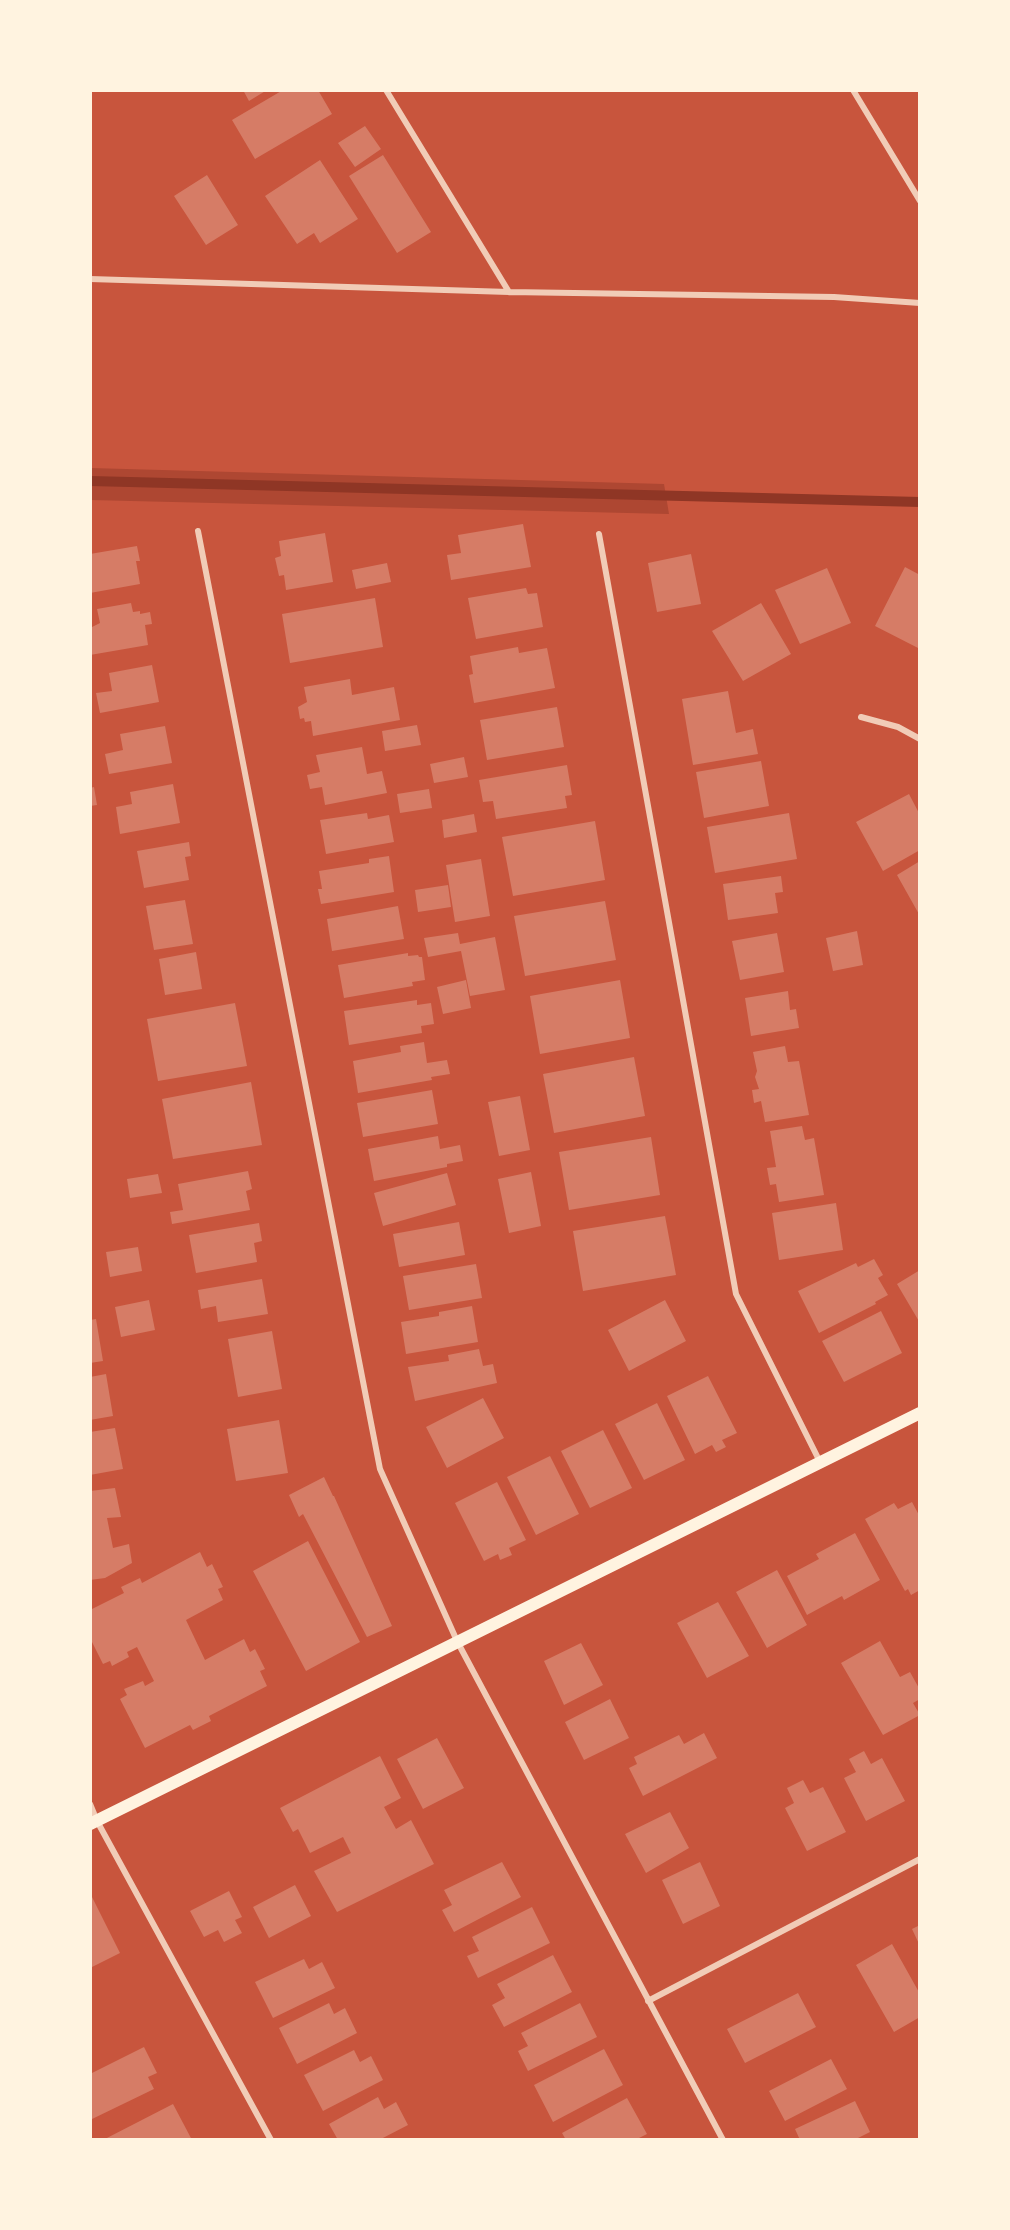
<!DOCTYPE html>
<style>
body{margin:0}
#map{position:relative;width:1010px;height:2230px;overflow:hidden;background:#c8553d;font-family:Overpass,sans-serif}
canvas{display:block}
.frame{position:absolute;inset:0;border:92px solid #fff3e0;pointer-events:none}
</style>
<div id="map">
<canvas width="1010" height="2230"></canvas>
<div class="frame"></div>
</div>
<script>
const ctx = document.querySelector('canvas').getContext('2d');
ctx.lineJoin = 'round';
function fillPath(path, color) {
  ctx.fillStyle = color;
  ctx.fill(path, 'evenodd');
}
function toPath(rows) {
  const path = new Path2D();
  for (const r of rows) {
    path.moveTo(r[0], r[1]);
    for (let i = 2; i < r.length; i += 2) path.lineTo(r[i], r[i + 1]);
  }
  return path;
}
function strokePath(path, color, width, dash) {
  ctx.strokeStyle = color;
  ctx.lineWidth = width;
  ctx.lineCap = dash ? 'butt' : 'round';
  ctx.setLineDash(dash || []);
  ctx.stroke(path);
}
fillPath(toPath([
 [90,468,664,484,669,514,90,500]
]), '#ae4732');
strokePath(toPath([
 [90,481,920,502]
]), '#8f3625', 10);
fillPath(toPath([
 [243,90,267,90,249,101],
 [283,90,318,90,332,114,255,159,232,120],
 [365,126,381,149,355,167,338,143],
 [383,155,431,232,397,253,349,176],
 [320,160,358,219,320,243,314,233,297,244,265,196],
 [207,175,238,225,206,245,174,196],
 [523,524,531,567,451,580,447,555,461,553,458,535],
 [325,533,333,582,286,590,284,575,279,576,275,558,281,556,279,541],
 [137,546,140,561,136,561,140,584,90,593,90,554],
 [691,554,701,604,657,612,648,563],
 [387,563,391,582,356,589,352,570],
 [905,567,920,575,920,649,875,626],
 [827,568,851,623,800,644,775,590],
 [526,588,528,594,537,593,543,627,476,639,468,598],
 [375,598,383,647,290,663,282,614],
 [131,603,133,612,140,611,140,614,150,612,152,624,145,625,148,645,90,655,90,628,100,623,97,609],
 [761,603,791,654,743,681,712,631],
 [518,647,519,653,547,648,555,688,474,703,469,675,473,674,470,656],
 [152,665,159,702,100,713,96,693,112,691,109,673],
 [350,679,352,695,394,687,400,720,313,736,311,721,305,722,304,718,300,719,298,707,307,702,304,687],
 [728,691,736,733,753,729,758,754,693,765,682,699],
 [557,707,564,747,487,760,480,720],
 [417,725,421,745,385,751,382,731],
 [165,726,172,763,109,774,105,754,123,750,120,734],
 [362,747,367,774,382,771,387,793,325,805,322,787,310,789,307,775,320,772,316,755],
 [464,757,468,777,434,783,430,764],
 [761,761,769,806,704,818,696,772],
 [567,765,572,795,565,796,567,808,496,819,493,801,483,802,479,780],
 [173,784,180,823,120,834,116,807,132,804,130,792],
 [94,787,97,805,90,806,90,788],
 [429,789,432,808,400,813,397,794],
 [909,794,920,815,920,850,883,871,856,822],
 [367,813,368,819,389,815,394,842,326,854,320,820],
 [789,813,797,859,715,873,707,827],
 [474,814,477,832,444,838,442,820],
 [595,821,605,880,513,896,502,837],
 [189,842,191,856,185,857,189,880,144,888,137,851],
 [389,856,394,892,321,904,318,889,322,889,319,871,369,863,369,859],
 [481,859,490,916,455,922,446,865],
 [920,861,920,916,897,875],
 [781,876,783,892,775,893,778,913,728,920,723,884],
 [448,885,451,907,418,912,415,890],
 [185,900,193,944,154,950,146,906],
 [605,901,616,960,525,976,514,916],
 [398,906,404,939,332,951,327,919],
 [857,931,863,965,833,971,826,938],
 [458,933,460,944,495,937,505,990,470,996,461,951,428,957,424,938],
 [777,933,784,972,740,980,732,941],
 [196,952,202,989,165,995,159,959],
 [408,953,408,956,418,955,419,957,422,957,425,980,412,982,413,986,344,998,338,965],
 [466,980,471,1008,443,1014,437,987],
 [620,980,630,1038,540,1054,530,996],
 [788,991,790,1010,796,1009,799,1028,751,1036,745,998],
 [417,1000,417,1005,431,1003,434,1024,421,1026,422,1033,349,1045,344,1011],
 [235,1003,247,1066,158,1081,147,1019],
 [424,1042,427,1063,447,1060,450,1074,431,1077,432,1080,358,1093,353,1061,401,1052,400,1046],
 [785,1046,788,1062,799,1061,809,1115,765,1122,761,1101,754,1103,752,1090,759,1089,755,1077,757,1071,753,1052],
 [634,1057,645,1116,554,1133,543,1074],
 [251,1082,262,1145,173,1159,162,1099],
 [432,1090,438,1124,363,1137,357,1103],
 [520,1096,530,1150,499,1156,488,1102],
 [802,1126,805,1140,814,1138,824,1195,779,1202,776,1184,770,1185,767,1168,776,1167,770,1131],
 [438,1136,440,1149,460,1145,463,1161,447,1164,447,1167,374,1181,368,1149],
 [651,1137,660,1195,569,1210,559,1152],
 [248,1171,252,1189,246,1191,250,1210,172,1224,170,1212,183,1210,178,1184],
 [531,1172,541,1226,509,1233,498,1179],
 [447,1173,456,1205,383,1226,374,1193],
 [158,1174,162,1193,130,1198,127,1179],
 [836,1203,843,1250,779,1260,772,1213],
 [665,1216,676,1275,583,1291,573,1231],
 [459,1222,465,1255,399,1267,393,1234],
 [259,1223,262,1241,254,1243,257,1262,196,1273,189,1235],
 [138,1247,142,1271,110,1277,106,1252],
 [874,1259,883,1275,878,1278,888,1295,875,1302,876,1304,819,1333,798,1291,856,1263,858,1267],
 [476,1264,482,1298,409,1310,403,1276],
 [920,1270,920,1323,897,1284],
 [262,1279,268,1314,218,1322,216,1306,201,1309,198,1290],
 [149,1300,155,1330,121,1337,115,1307],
 [665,1300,686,1341,629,1371,608,1330],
 [472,1306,478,1342,406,1354,401,1322,439,1316,439,1312],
 [881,1311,902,1353,844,1382,822,1341],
 [96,1319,103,1361,90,1363,90,1320],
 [272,1331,282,1389,238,1397,228,1339],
 [479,1349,483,1366,493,1364,497,1383,415,1401,408,1367,449,1361,448,1355],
 [106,1374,113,1416,90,1420,90,1377],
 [708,1376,737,1433,722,1440,726,1447,716,1452,712,1445,695,1454,667,1396],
 [483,1398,504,1438,447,1468,426,1427],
 [657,1403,685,1460,644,1480,615,1424],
 [279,1420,288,1473,236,1481,227,1429],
 [115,1428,123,1469,90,1475,90,1432],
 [603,1430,632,1488,590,1508,561,1451],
 [550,1456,579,1514,536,1535,507,1477],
 [324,1477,333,1496,334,1496,392,1626,367,1637,303,1514,299,1517,289,1495],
 [497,1482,526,1540,509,1548,512,1555,500,1560,498,1554,484,1561,455,1503],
 [115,1488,121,1517,107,1518,113,1548,129,1544,132,1563,105,1578,90,1580,90,1491],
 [912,1502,920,1517,920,1590,911,1595,908,1589,905,1591,865,1519,894,1503,898,1509],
 [855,1533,880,1580,844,1600,842,1596,807,1615,787,1576,819,1559,816,1554],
 [308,1541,360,1642,306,1671,253,1571],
 [200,1552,207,1567,212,1564,223,1587,218,1589,223,1600,186,1620,205,1660,244,1639,250,1652,255,1649,265,1669,260,1671,267,1686,209,1716,211,1721,193,1730,190,1725,145,1748,120,1699,127,1695,124,1689,143,1681,145,1686,154,1681,137,1647,127,1652,129,1657,112,1666,110,1661,103,1664,90,1638,90,1610,124,1593,121,1587,140,1578,142,1583],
 [777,1570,807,1625,767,1648,736,1592],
 [718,1602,749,1656,707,1678,677,1623],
 [880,1641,900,1677,910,1672,920,1690,920,1699,913,1703,920,1715,883,1735,841,1663],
 [581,1643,603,1685,564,1705,544,1661],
 [610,1699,629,1738,584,1760,565,1722],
 [704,1733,717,1758,643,1796,629,1768,637,1764,634,1757,679,1735,684,1744],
 [437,1738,464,1788,423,1809,397,1759],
 [864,1751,871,1764,882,1758,905,1801,866,1821,844,1778,856,1772,849,1759],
 [380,1756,401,1798,384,1807,396,1829,411,1820,434,1864,337,1912,314,1871,351,1853,343,1837,310,1853,298,1829,293,1832,280,1808],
 [803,1780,810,1793,823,1787,846,1832,807,1851,785,1808,794,1803,787,1788],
 [670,1812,689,1848,646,1873,625,1834],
 [502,1862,521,1897,454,1932,442,1910,452,1905,444,1890],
 [700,1862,720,1906,683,1924,662,1880],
 [295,1885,311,1916,269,1938,253,1907],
 [229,1891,242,1917,235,1920,242,1933,224,1942,218,1930,204,1937,190,1911],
 [90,1893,120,1953,90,1968],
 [532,1907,550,1943,478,1978,467,1956,479,1951,472,1937],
 [920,1925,920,1946,912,1929],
 [892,1944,920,1994,920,2017,894,2032,856,1965],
 [553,1955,572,1992,504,2027,492,2005,505,1998,497,1984],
 [304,1959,309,1969,322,1962,335,1988,273,2018,255,1982],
 [798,1993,816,2027,745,2063,727,2029],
 [329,2003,334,2014,345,2008,357,2033,297,2064,279,2028],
 [580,2003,597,2037,528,2071,518,2051,528,2046,521,2033],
 [144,2047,157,2073,148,2077,154,2089,90,2120,90,2074],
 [604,2049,623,2085,553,2122,534,2085],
 [354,2050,360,2062,371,2056,383,2080,323,2111,304,2075],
 [831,2059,847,2089,785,2121,769,2091],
 [378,2097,384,2109,396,2102,408,2125,379,2140,338,2140,329,2124],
 [627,2098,647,2134,635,2140,566,2140,562,2133],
 [855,2101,870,2132,854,2140,800,2140,795,2129],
 [173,2104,192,2140,103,2140]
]), '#d67c66');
strokePath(toPath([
 [386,90,509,292],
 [853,90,920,201],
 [90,279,509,292,834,297,920,303],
 [198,531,380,1469,457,1641,723,2140],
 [599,534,736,1294,821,1464],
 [861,717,898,727,920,739],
 [90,1804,97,1821,271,2140],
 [648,2001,920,1859]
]), '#f1ccb7', 6);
strokePath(toPath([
 [90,1824,920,1413]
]), '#fff3e0', 12);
</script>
